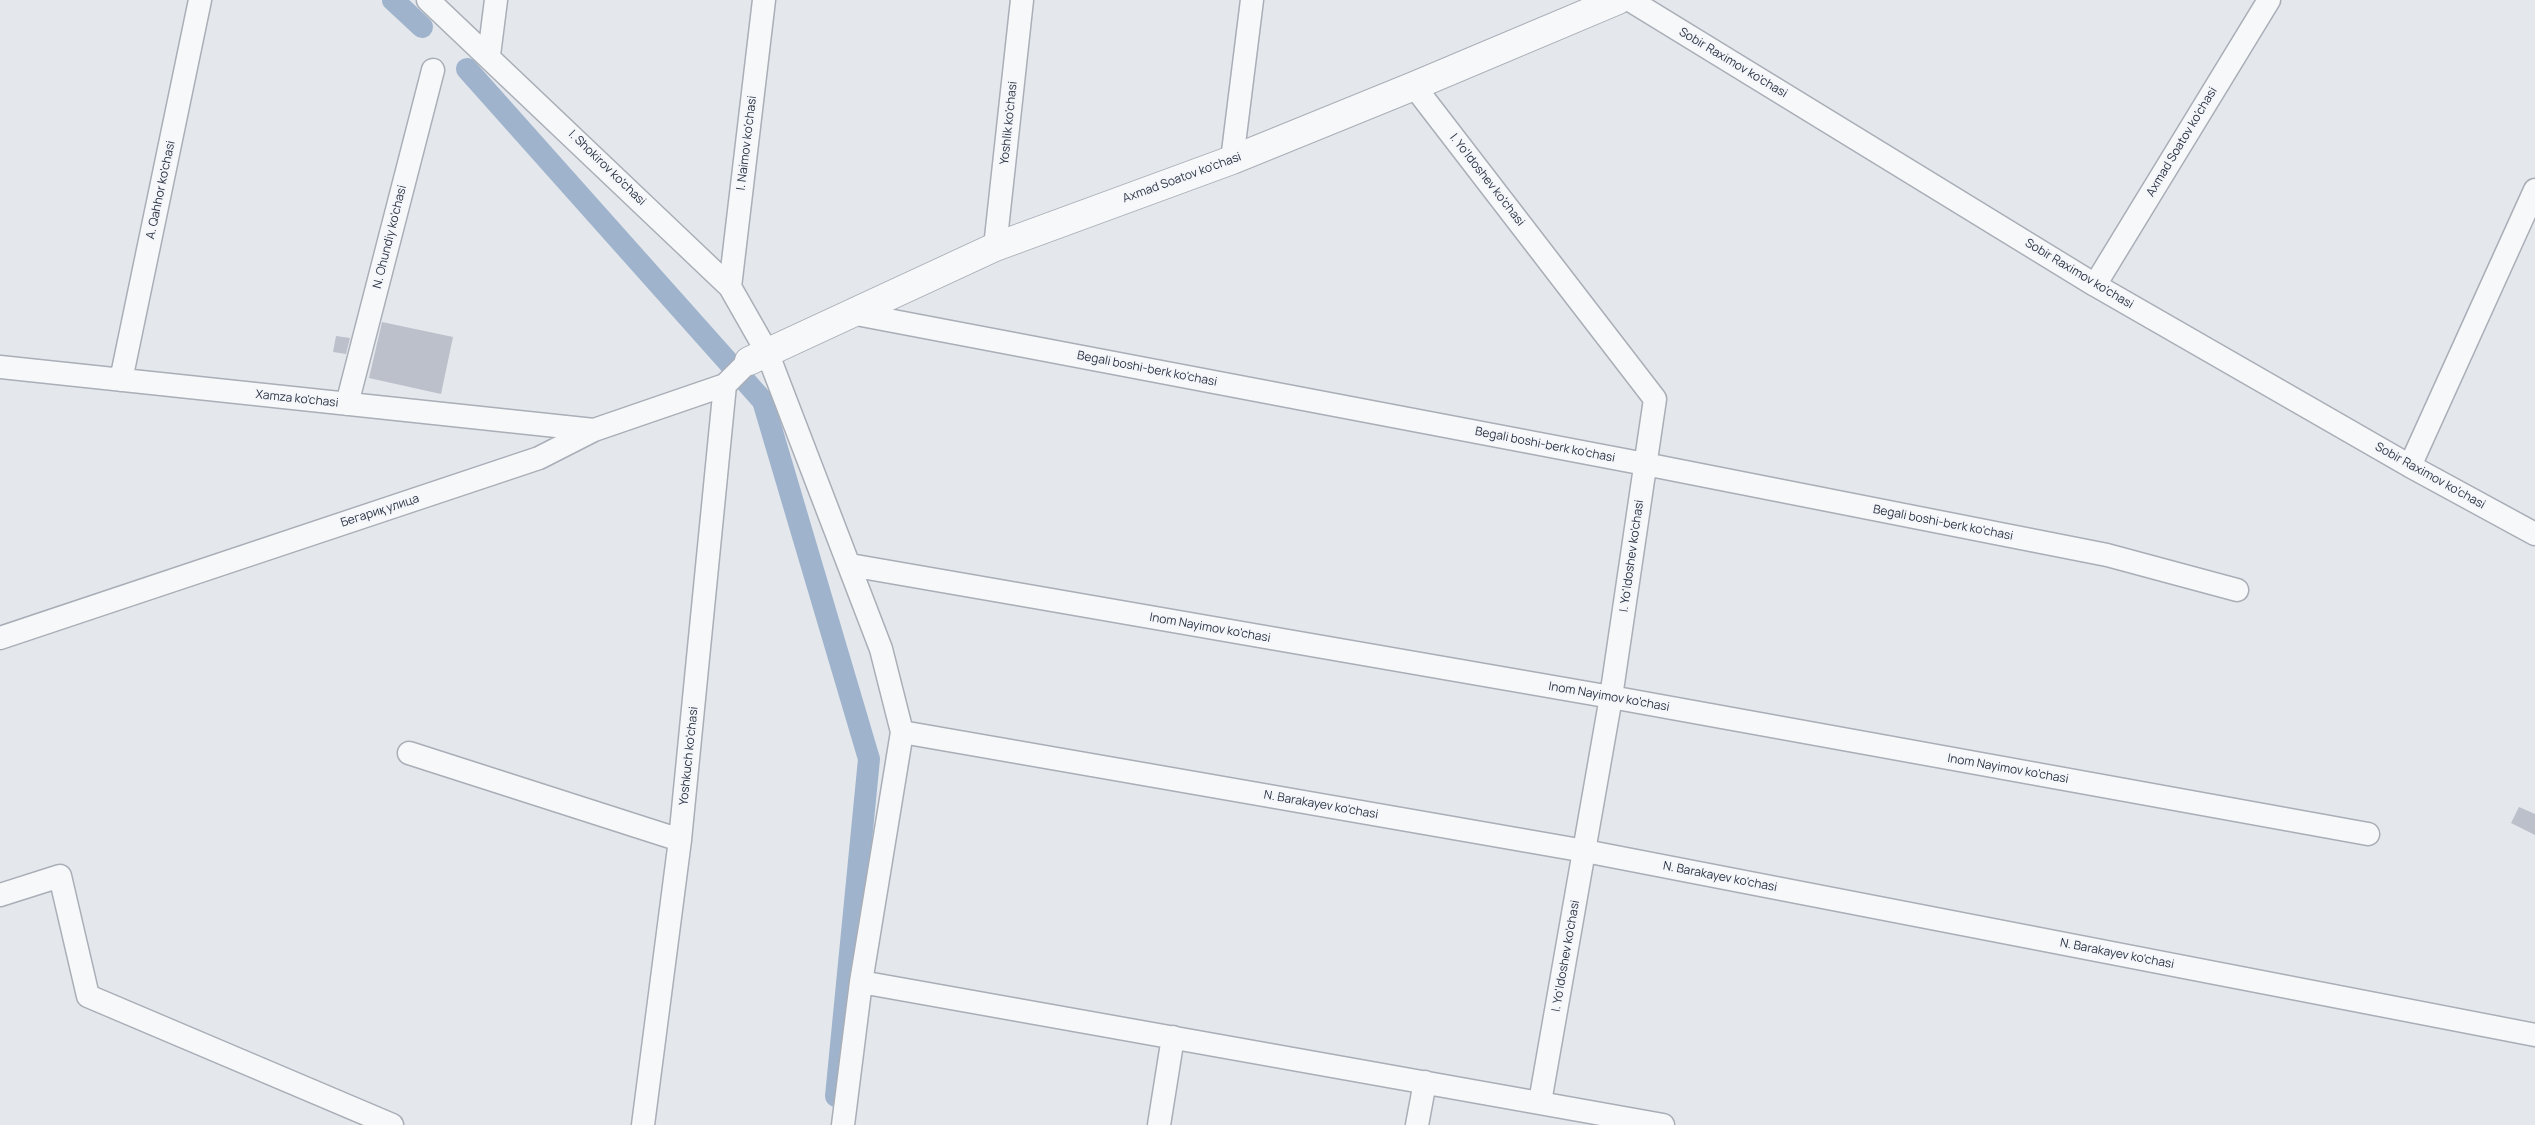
<!DOCTYPE html>
<meta charset="utf-8">
<style>
body{margin:0}
canvas{display:block;background:#e4e7ec}
</style>
<canvas width="2535" height="1125"></canvas>
<script>
const ctx = document.querySelector('canvas').getContext('2d');
ctx.lineJoin = 'round';
function toPath(rows) {
  const path = new Path2D();
  for (const r of rows) {
    path.moveTo(r[0], r[1]);
    for (let i = 2; i < r.length; i += 2) path.lineTo(r[i], r[i + 1]);
  }
  return path;
}
function strokePath(path, color, width, dash) {
  ctx.strokeStyle = color;
  ctx.lineWidth = width;
  ctx.lineCap = dash ? 'butt' : 'round';
  ctx.setLineDash(dash || []);
  ctx.stroke(path);
}
function fillPath(path, color) {
  ctx.fillStyle = color;
  ctx.fill(path, 'evenodd');
}
function label(font, color, halo, rows, align = 'center') {
  ctx.font = font + ' Manrope,sans-serif';
  ctx.lineWidth = 4;
  ctx.setLineDash([]);
  ctx.textBaseline = 'middle';
  ctx.strokeStyle = halo;
  ctx.fillStyle = color;
  for (const [text, x, y, turn = 0] of rows) {
    ctx.save();
    ctx.translate(x, y);
    ctx.rotate((+turn || 0) * Math.PI / 180);
    ctx.textAlign = isNaN(turn) ? turn : align;
    if (halo) ctx.strokeText(text, 0, 0);
    ctx.fillText(text, 0, 0);
    ctx.restore();
  }
}
strokePath(toPath([
 [393,0,422,27],
 [467,69,763,401,869,759,836,1096]
]), '#9fb4cc', 22);
fillPath(toPath([
 [382,322,453,337,441,394,369,378],
 [336,336,350,338,346,354,333,352],
 [2519,807,2535,814,2535,835,2511,823]
]), '#bbc0ca');
const minor = toPath([
 [428,0,730,287,767,352,881,649,902,732,861,982,843,1125],
 [1630,0,2095,285,2410,466,2535,534],
 [489,55,496,0],
 [1414,86,1655,399,1611,697,1540,1102],
 [1232,160,1252,0],
 [995,247,1022,0],
 [2095,285,2269,0],
 [730,287,764,0],
 [851,313,1645,464,2107,555,2237,590],
 [0,367,594,430],
 [121,380,200,0],
 [347,404,433,70],
 [2410,466,2535,190],
 [850,565,1611,697,2368,834],
 [0,638,539,458,594,430,725,385,749,361],
 [902,732,1585,851,2535,1035],
 [409,753,680,840],
 [0,895,60,876,88,996,392,1125],
 [861,982,1663,1125],
 [643,1125,680,840,725,385],
 [1159,1125,1173,1037],
 [1417,1125,1425,1082]
]);
const tertiary = toPath([
 [749,361,995,247,1232,160,1414,86,1618,0]
]);
strokePath(minor, '#a9aeb7', 25);
strokePath(tertiary, '#a9aeb7', 30);
strokePath(minor, '#f7f8fa', 22);
strokePath(tertiary, '#f7f8fa', 28);
label('12px', '#2b3445', '#f4f6f9', [
 ["Sobir Raximov ko'chasi",1733,63,31],
 ["Yoshlik ko'chasi",1009,123,-84],
 ["Axmad Soatov ko'chasi",2182,142,-59],
 ["I. Naimov ko'chasi",747,143,-83],
 ["I. Shokirov ko'chasi",607,168,44],
 ["Axmad Soatov ko'chasi",1182,178,-20],
 ["I. Yo'ldoshev ko'chasi",1487,180,52],
 ["A. Qahhor ko'chasi",161,190,-78],
 ["N. Ohundiy ko'chasi",390,237,-76],
 ["Sobir Raximov ko'chasi",2079,274,31],
 ["Begali boshi-berk ko'chasi",1147,369,11],
 ["Xamza ko'chasi",297,399,6],
 ["Begali boshi-berk ko'chasi",1545,445,11],
 ["Sobir Raximov ko'chasi",2430,476,29],
 ["Бегариқ улица",380,511,-18],
 ["Begali boshi-berk ko'chasi",1943,523,11],
 ["I. Yo'ldoshev ko'chasi",1632,556,-82],
 ["Inom Nayimov ko'chasi",1210,628,10],
 ["Inom Nayimov ko'chasi",1609,697,10],
 ["Yoshkuch ko'chasi",689,756,-84],
 ["Inom Nayimov ko'chasi",2008,769,10],
 ["N. Barakayev ko'chasi",1321,805,10],
 ["N. Barakayev ko'chasi",1720,877,11],
 ["N. Barakayev ko'chasi",2117,954,11],
 ["I. Yo'ldoshev ko'chasi",1566,956,-80]
]);
</script>
